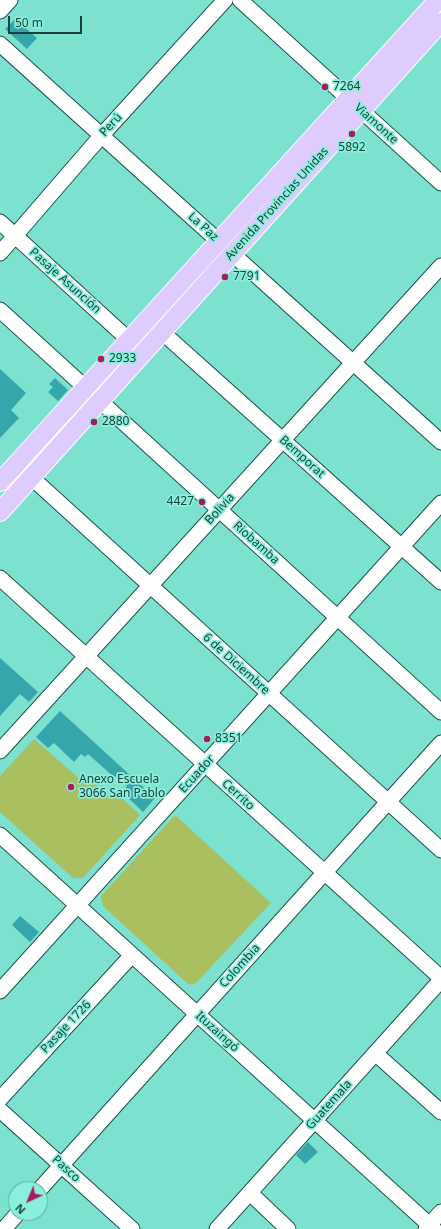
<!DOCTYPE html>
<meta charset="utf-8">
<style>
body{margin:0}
#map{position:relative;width:441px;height:1229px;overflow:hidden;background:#7de1cf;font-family:"Noto Sans",sans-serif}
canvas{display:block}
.north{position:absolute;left:8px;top:1181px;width:40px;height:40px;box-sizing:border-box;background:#8aefdc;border:1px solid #5caa9c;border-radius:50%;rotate:224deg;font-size:11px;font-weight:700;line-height:16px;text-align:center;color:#18433b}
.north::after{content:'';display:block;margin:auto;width:14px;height:18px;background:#a81a5a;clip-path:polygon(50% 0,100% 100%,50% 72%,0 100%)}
.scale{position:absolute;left:8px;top:16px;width:74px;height:18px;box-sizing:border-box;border:2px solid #18433b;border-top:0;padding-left:5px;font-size:12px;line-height:14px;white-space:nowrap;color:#18433b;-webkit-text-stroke:3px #8aefdc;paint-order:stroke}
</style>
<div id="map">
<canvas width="441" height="1229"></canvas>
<div class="north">N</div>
<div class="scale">50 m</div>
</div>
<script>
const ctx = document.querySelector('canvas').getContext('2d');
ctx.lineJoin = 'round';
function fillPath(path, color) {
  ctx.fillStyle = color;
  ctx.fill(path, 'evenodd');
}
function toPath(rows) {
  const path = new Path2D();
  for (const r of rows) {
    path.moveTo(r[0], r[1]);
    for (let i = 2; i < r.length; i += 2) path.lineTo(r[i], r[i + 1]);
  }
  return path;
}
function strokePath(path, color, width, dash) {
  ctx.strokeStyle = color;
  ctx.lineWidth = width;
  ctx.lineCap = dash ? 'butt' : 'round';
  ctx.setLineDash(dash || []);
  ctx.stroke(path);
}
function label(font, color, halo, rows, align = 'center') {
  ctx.font = font + ' "Noto Sans",sans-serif';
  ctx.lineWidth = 3.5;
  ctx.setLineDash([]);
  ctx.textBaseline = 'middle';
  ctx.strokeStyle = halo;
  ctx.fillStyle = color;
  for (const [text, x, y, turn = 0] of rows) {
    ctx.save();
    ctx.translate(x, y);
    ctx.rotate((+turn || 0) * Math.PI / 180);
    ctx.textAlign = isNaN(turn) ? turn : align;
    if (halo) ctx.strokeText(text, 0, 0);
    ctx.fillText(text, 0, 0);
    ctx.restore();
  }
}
fillPath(toPath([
 [34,739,81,780,86,774,109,796,114,791,140,815,83,878,73,878,0,812,0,776],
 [175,815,271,903,195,984,188,984,103,906,101,896]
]), '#a9bf60');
fillPath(toPath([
 [15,19,37,38,27,49,5,29],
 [0,369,26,393,11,410,19,418,0,438],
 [55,378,68,390,58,401,48,392,53,387,49,384],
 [0,658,38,692,29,702,20,694,0,716],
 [60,711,155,798,143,812,122,792,127,786,116,776,114,777,88,754,85,757,81,754,74,762,54,743,48,748,36,737],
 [20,916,39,932,30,942,12,925],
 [308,1142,318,1152,305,1164,296,1155]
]), '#35a6ac');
const minor = toPath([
 [240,0,441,183],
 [0,11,10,0],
 [0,44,441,442],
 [0,222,129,340],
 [0,253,102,135,225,0],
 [0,310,100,401,441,712],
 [162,332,441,582],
 [31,477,441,850],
 [0,578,441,978],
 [0,751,441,266],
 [0,835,434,1229],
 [0,991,441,503],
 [375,1053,441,1112],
 [0,1099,132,955],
 [0,1110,132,1229],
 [40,1189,441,743],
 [250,1193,288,1229],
 [4,1229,18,1213],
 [217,1229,441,980],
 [426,1229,441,1212]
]);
const major = toPath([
 [0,482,438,0],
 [0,512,441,22]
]);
strokePath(minor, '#1c534a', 17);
strokePath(major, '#fff', 20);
strokePath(minor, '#fff', 15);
strokePath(major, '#ddccfd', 18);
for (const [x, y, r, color] of [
 [325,87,4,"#a81a5a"],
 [352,134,4,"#a81a5a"],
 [225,277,4,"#a81a5a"],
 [101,359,4,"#a81a5a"],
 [94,422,4,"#a81a5a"],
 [202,502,4,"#a81a5a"],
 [207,739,4,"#a81a5a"],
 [71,787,4,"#a81a5a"]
]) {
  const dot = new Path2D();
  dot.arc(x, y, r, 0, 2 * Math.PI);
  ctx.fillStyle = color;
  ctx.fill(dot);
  strokePath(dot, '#8aefdc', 1.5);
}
label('12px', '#18433b', '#8aefdc', [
 ["7264",333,87],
 ["5892",352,148,"center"],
 ["7791",233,277],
 ["2933",109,359],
 ["2880",102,422],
 ["4427",194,502,"right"],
 ["8351",215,739],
 ["Anexo Escuela",79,780],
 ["3066 San Pablo",79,794]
], 'left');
label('12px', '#18433b', '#8aefdc', [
 ["Viamonte",376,124,42],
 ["Perú",111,125,-48],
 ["Avenida Provincias Unidas",277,204,-48],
 ["La Paz",203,227,42],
 ["Pasaje Asunción",65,281,42],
 ["Bemporat",302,457,42],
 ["Bolivia",220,509,-48],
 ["Riobamba",256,543,42],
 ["6 de Diciembre",236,664,42],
 ["Ecuador",197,774,-48],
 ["Cerrito",238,795,42],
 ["Colombia",240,966,-48],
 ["Pasaje 1726",66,1027,-47],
 ["Ituzaingó",217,1032,42],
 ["Guatemala",329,1105,-48],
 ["Pasco",66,1169,42]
]);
</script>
